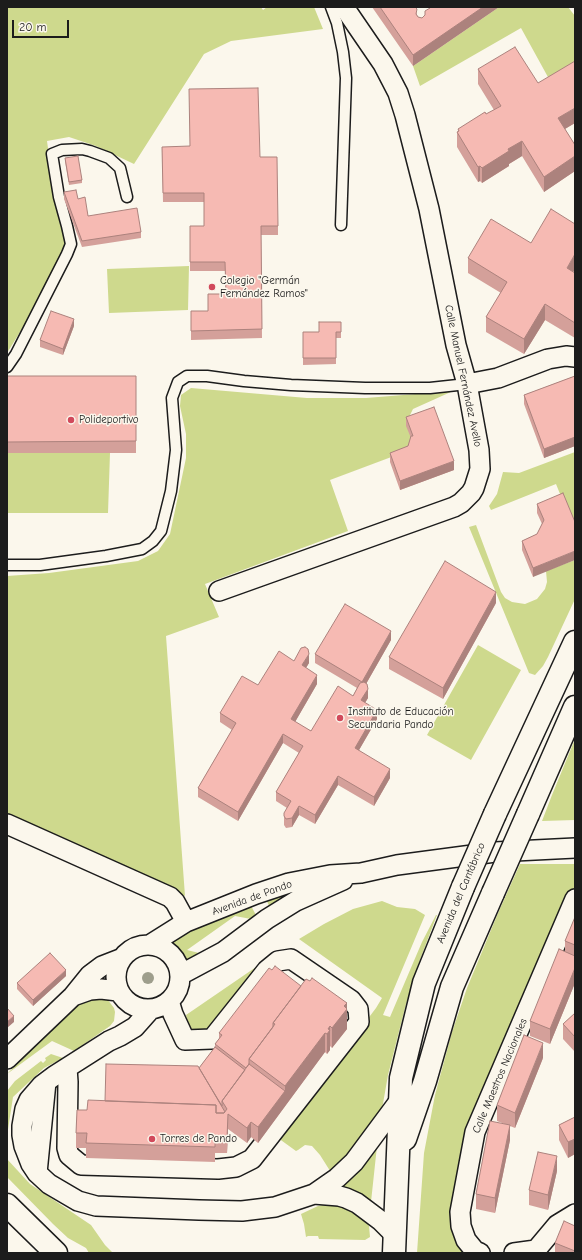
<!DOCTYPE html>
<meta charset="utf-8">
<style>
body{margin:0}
#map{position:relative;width:582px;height:1260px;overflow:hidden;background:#fbf7ec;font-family:"Comic Neue",sans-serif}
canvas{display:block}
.frame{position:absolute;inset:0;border:8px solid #1c1c1c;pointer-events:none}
.scale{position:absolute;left:12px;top:20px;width:57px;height:18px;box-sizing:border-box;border:2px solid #1c1c1c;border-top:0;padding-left:5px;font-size:12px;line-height:14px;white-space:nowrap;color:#1c1c1c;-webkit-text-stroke:3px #fbf7ec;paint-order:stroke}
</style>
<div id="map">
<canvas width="582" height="1260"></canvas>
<div class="frame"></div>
<div class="scale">20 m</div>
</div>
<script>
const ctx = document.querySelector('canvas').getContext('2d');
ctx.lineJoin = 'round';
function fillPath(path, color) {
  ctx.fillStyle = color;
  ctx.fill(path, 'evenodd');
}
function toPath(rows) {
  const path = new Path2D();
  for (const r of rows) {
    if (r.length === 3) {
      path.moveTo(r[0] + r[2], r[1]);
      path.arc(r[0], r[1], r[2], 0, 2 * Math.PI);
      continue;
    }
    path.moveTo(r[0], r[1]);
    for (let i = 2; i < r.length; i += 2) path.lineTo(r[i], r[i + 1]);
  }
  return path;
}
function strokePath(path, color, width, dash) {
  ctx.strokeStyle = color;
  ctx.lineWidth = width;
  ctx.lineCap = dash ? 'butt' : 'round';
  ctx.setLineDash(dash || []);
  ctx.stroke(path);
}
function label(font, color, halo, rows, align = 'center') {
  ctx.font = font + ' "Comic Neue",sans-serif';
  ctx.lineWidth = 3;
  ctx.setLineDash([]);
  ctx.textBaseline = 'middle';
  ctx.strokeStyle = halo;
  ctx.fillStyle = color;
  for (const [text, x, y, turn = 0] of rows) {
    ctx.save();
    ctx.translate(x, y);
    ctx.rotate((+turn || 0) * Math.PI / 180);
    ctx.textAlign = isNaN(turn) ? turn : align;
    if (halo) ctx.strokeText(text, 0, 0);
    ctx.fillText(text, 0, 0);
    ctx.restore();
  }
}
fillPath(toPath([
 [7,7,261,7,263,10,267,7,314,7,323,29,231,41,204,54,134,164,96,146,69,137,47,141,55,199,67,243,58,265,30,316,7,353],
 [499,7,568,7,575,16,575,76,554,88,521,28,420,86,413,66],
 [189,266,188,310,109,313,107,269],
 [191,388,307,398,366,398,453,391,413,409,408,419,413,445,410,450,330,480,348,531,205,584,219,617,166,636,185,896,7,816,7,576,49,573,138,561,158,551,170,534,186,458,186,434,180,406,181,395],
 [575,452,575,531,556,484,491,510,489,506,497,494,503,472,519,473],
 [7,453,110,453,108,513,7,513],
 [476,525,501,592,505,598,512,602,525,604,537,599,545,589,547,582,546,571,575,560,575,599,548,657,543,666,535,675,529,673,469,527],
 [478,645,521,670,471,760,427,735],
 [575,739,575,820,542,821,552,795],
 [520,864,575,864,575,890,463,1170,472,1253,417,1253,424,1153,435,1095,452,1032,467,988,498,913],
 [299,888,270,908,264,895],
 [382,901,397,907,415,909,425,915,383,1015,390,1017,422,942,436,915,437,915,418,965,406,1004,388,1075,381,1115,332,1174,320,1155,312,1146,305,1145,298,1150,296,1151,278,1138,376,1008,382,998,299,939,324,924,353,909],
 [249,902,257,917,251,919,235,916,187,950,203,954,185,962,182,955,170,944,170,938],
 [259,965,208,1030,196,1032,191,1029,188,1024,186,1015],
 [102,998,108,1000,114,1008,115,1012,114,1021,110,1026,74,1051,52,1041,7,1074,80,1001],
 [51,1054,63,1058,44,1068,13,1097,7,1136,7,1091,15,1081,41,1061,43,1063,46,1060,45,1058],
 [377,1146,371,1202,341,1191,342,1180],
 [7,1159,30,1184,91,1225,105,1245,113,1253,89,1253,86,1248,68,1238,53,1224,7,1177],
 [337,1202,363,1217,369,1226,370,1237,365,1240,319,1239,318,1236,308,1236,306,1237,304,1224,301,1214,318,1206]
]), '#ced98d');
const service = toPath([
 [331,7,337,23,343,52,346,78,341,225],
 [7,367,16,354,67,254,71,244,67,226,59,197,52,154,62,150,82,149,90,151,109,158,120,168,127,197],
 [7,565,40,565,106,556,142,549,153,541,161,531,171,491,176,450,172,398,178,382,187,376,207,376,244,381,291,385,365,388,430,388,467,384]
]);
const minor = toPath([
 [467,384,498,378,548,359,566,356,575,357],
 [219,591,454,507,461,503,471,493,474,488,480,469,479,450,467,384,456,345,429,209,405,115,398,93,383,64,344,7],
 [7,824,170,897,175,902,186,922],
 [151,944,186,922,256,894,289,883,330,875,361,873,397,865,495,852,575,848],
 [148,977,32],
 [180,975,223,952,267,919,296,901,343,880],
 [73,996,90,990,101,989,118,991],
 [151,1009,135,1027,120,1036,109,1041,54,1076,42,1085,29,1100,25,1109,22,1126,22,1135,24,1146,31,1164,37,1173,49,1184,78,1201,96,1206,199,1210,242,1211,275,1207,314,1194,337,1178,354,1162,400,1100],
 [7,1059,73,996,90,975,102,966,120,959],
 [67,1068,68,1082,67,1148,69,1155,81,1165,218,1169,236,1167,252,1159,359,1022,358,1009,351,1000,291,959,278,961,267,970,212,1039,185,1040,173,1014,169,1001],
 [37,1173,46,1082],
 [314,1194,339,1196,346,1198,357,1203,381,1221,395,1235],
 [480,1253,475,1251,466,1240,461,1226,460,1212,475,1132,575,899],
 [514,1253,536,1250],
 [535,1253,536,1250,557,1225,575,1214]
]);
const secondary = toPath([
 [495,814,575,642],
 [528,814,575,707],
 [405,1139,425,1081,452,987,493,893],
 [394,1253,401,1078,424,983,463,887]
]);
const motorway = toPath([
 [7,1205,56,1253]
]);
strokePath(service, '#1c1c1c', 13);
strokePath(minor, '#1c1c1c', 22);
strokePath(secondary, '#1c1c1c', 25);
strokePath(motorway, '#1c1c1c', 25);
strokePath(service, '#fbf7ec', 10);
strokePath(minor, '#fbf7ec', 19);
strokePath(secondary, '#fbf7ec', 22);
strokePath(motorway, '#fbf7ec', 22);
const secondaryBridge = toPath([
 [463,887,495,814],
 [493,893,528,814]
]);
strokePath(secondaryBridge, '#1c1c1c', 25, []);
strokePath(secondaryBridge, '#fbf7ec', 22);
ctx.fillStyle = '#9e9e8c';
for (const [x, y] of [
 [148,978]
]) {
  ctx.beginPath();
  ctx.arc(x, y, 6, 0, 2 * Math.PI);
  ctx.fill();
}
fillPath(toPath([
 [372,7,415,7,417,15,418,17,422,18,425,15,429,9,429,7,499,7,413,66],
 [478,69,538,83,575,123,565,129,575,145,575,171,544,192,522,156,509,164,509,166,482,183,480,181,478,182,457,147,457,132,458,132,458,129,494,110,478,84],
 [162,147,260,157,278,226,278,235,261,235,262,338,191,340,191,311,208,311,226,294,225,271,190,271,190,226,204,226,204,202,163,202],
 [65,158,82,180,82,183,69,185,65,161],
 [64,192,78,199,88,216,141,232,141,238,82,247,64,199],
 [531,243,575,273,575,338,545,320,524,354,486,332,486,317,501,293,468,273,468,258],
 [341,322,341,338,336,338,336,364,303,365,303,332,319,332],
 [74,326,63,355,40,347,40,340],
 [7,376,136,376,136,453,7,453],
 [575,376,575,446,544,458,524,404,524,395],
 [406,417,454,470,400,490,390,462,390,453,408,446,411,438,406,426],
 [537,504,575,522,533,577,522,550,522,541,537,534,542,524,537,513],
 [496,603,443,699,389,669,389,657],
 [391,640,366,684,368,698,365,703,377,719,359,750,390,778,374,806,338,785,315,824,299,815,292,827,286,828,284,825,284,816,287,808,276,801,276,792,299,753,283,743,238,821,198,797,198,788,232,730,220,722,220,713,294,661,309,663,306,668,317,684,295,722,311,731,353,696,357,688,315,663,315,654],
 [575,917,575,983,550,1044,530,1036,530,1021,565,952,565,941],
 [272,970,301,986,310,981,347,1003,347,1029,332,1048,330,1046,330,1050,327,1054,325,1052,258,1143,251,1137,247,1143,228,1129,227,1153,215,1153,215,1162,86,1158,86,1148,76,1148,76,1133,87,1110,105,1101,199,1068,215,1047,215,1044,219,1039,219,1033],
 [66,976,33,1006,17,989,17,983],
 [575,1013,575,1052,563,1039,563,1024],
 [543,1058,515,1128,510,1126,510,1140,495,1213,476,1209,476,1194,507,1125,497,1121,497,1105],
 [575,1117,575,1154,568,1158,559,1140,559,1125],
 [557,1171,548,1210,529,1205,529,1190],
 [575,1226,575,1253,555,1253,555,1243]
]), '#d4a09a');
fillPath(toPath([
 [483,7,499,7,413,66,413,55],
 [575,108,575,123,558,133,558,118],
 [522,141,522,156,509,164,509,166,482,183,482,168,508,149],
 [575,156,575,171,544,192,544,177],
 [480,166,480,181,478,182,478,167],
 [575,254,575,269,567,283,567,268],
 [545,304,545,320,524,354,524,339],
 [74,319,74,326,63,355,63,349],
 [575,437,575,446,544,458,544,449],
 [454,461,454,470,400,490,400,481],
 [575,551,575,560,533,577,533,568],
 [496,592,496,603,443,699,443,688],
 [391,631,391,640,362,691,362,682],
 [309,654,309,663,302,674,302,665],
 [317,675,317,684,291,729,291,719],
 [368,689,368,698,361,709,361,700],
 [377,710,377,719,355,757,355,748],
 [283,734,283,743,238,821,238,812],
 [390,769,390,778,374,806,374,797],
 [338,776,338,785,315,824,315,815],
 [299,806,299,815,292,827,292,818],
 [575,968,575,983,550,1044,550,1029],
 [66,970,66,976,33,1006,33,1000],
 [347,1003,347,1029,332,1048,332,1028,344,1006],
 [14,1016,14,1022,7,1028,7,1022],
 [330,1026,330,1050,327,1054,327,1034,328,1029],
 [325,1033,325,1052,258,1143,258,1127,285,1091,285,1086],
 [543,1043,543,1058,515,1128,515,1113],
 [228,1114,228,1129,227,1153,227,1138],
 [251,1122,251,1137,247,1143,247,1128],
 [510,1125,510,1140,495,1213,495,1198],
 [575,1139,575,1154,568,1158,568,1142],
 [557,1156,557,1171,548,1210,548,1195]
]), '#ac827d');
const building = toPath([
 [380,7,415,7,417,9,416,14,418,17,422,18,425,15,425,11,430,8,429,7,483,7,413,55,380,7],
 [515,47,538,83,575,61,575,108,558,118,575,145,575,156,544,177,522,141,508,149,509,151,482,168,480,166,478,167,457,132,459,131,458,129,485,112,486,114,501,106,478,69,515,47],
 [258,88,260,157,277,157,278,226,261,226,262,329,191,331,191,311,208,311,208,294,226,294,225,262,190,262,190,226,204,226,204,193,163,193,162,147,190,146,189,89,258,88],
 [78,156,82,180,69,182,65,158,78,156],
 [76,190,78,199,85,197,88,216,137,208,141,232,82,241,64,192,76,190],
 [551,209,575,224,575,254,567,268,575,273,575,323,545,304,524,339,486,317,507,282,468,258,491,219,531,243,551,209],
 [51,311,74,319,63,349,40,340,51,311],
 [319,322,341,322,341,332,336,332,336,358,303,358,303,332,319,332,319,322],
 [7,376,136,376,136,441,7,442,7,376],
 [575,376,575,437,544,449,524,395,575,376],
 [434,407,454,461,400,481,390,453,408,446,411,436,413,436,406,417,434,407],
 [563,493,575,522,575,551,533,568,522,541,537,534,544,520,537,504,563,493],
 [445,561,496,592,443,688,389,657,445,561],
 [345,604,391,631,362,682,315,654,345,604],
 [305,647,308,649,309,654,302,665,317,675,291,719,311,731,338,686,353,696,360,683,364,682,367,684,368,689,361,700,377,710,355,748,390,769,374,797,338,776,315,815,299,806,292,818,286,819,284,816,284,813,291,801,276,792,303,746,283,734,238,812,198,788,236,723,220,713,242,676,258,685,279,651,294,661,301,648,305,647],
 [575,917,575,945,565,941,575,917],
 [559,949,575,956,575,968,550,1029,530,1021,559,949],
 [50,953,66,970,33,1000,17,983,50,953],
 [275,966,301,986,273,1023,273,1027,249,1059,249,1064,246,1068,215,1044,222,1035,219,1033,269,968,272,970,275,966],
 [312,978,347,1003,344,1006,347,1009,332,1028,330,1026,328,1029,330,1030,327,1034,325,1033,285,1086,249,1059,275,1024,273,1023,306,979,310,981,312,978],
 [7,1008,14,1016,7,1022,7,1008],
 [575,1013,575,1037,563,1024,575,1013],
 [524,1035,543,1043,515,1113,497,1105,524,1035],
 [215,1047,245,1070,222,1101,222,1106,199,1068,215,1047],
 [106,1064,198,1066,225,1112,224,1113,216,1113,216,1105,105,1101,106,1064],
 [249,1064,285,1091,258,1127,251,1122,247,1128,228,1114,227,1138,215,1137,215,1147,86,1143,87,1133,76,1133,77,1110,87,1110,88,1100,216,1105,216,1113,224,1113,227,1109,222,1101,249,1064],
 [575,1117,575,1139,568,1142,559,1125,575,1117],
 [490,1121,510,1125,495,1198,476,1194,490,1121],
 [538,1152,557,1156,548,1195,529,1190,538,1152],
 [564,1221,575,1226,575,1251,555,1243,564,1221]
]);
fillPath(building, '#f6bab3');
strokePath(building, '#ac827d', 1);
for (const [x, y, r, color] of [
 [212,287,4,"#d1495b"],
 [71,420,4,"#d1495b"],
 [340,718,4,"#d1495b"],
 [152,1139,4,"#d1495b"]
]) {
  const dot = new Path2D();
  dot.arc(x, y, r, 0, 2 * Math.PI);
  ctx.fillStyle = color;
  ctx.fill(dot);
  strokePath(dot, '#fbf7ec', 1.5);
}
label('11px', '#1c1c1c', '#fbf7ec', [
 ["Colegio \"Germán",220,281],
 ["Fernández Ramos\"",220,294],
 ["Polideportivo",79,420],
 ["Instituto de Educación",348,712],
 ["Secundaria Pando",348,725],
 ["Torres de Pando",160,1139]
], 'left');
label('11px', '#1c1c1c', '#fbf7ec', [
 ["Calle Manuel Fernández Avello",463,376,78],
 ["Avenida del Cantábrico",461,893,-67],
 ["Avenida de Pando",252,898,-20],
 ["Calle Maestros Nacionales",500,1076,-67]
]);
</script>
